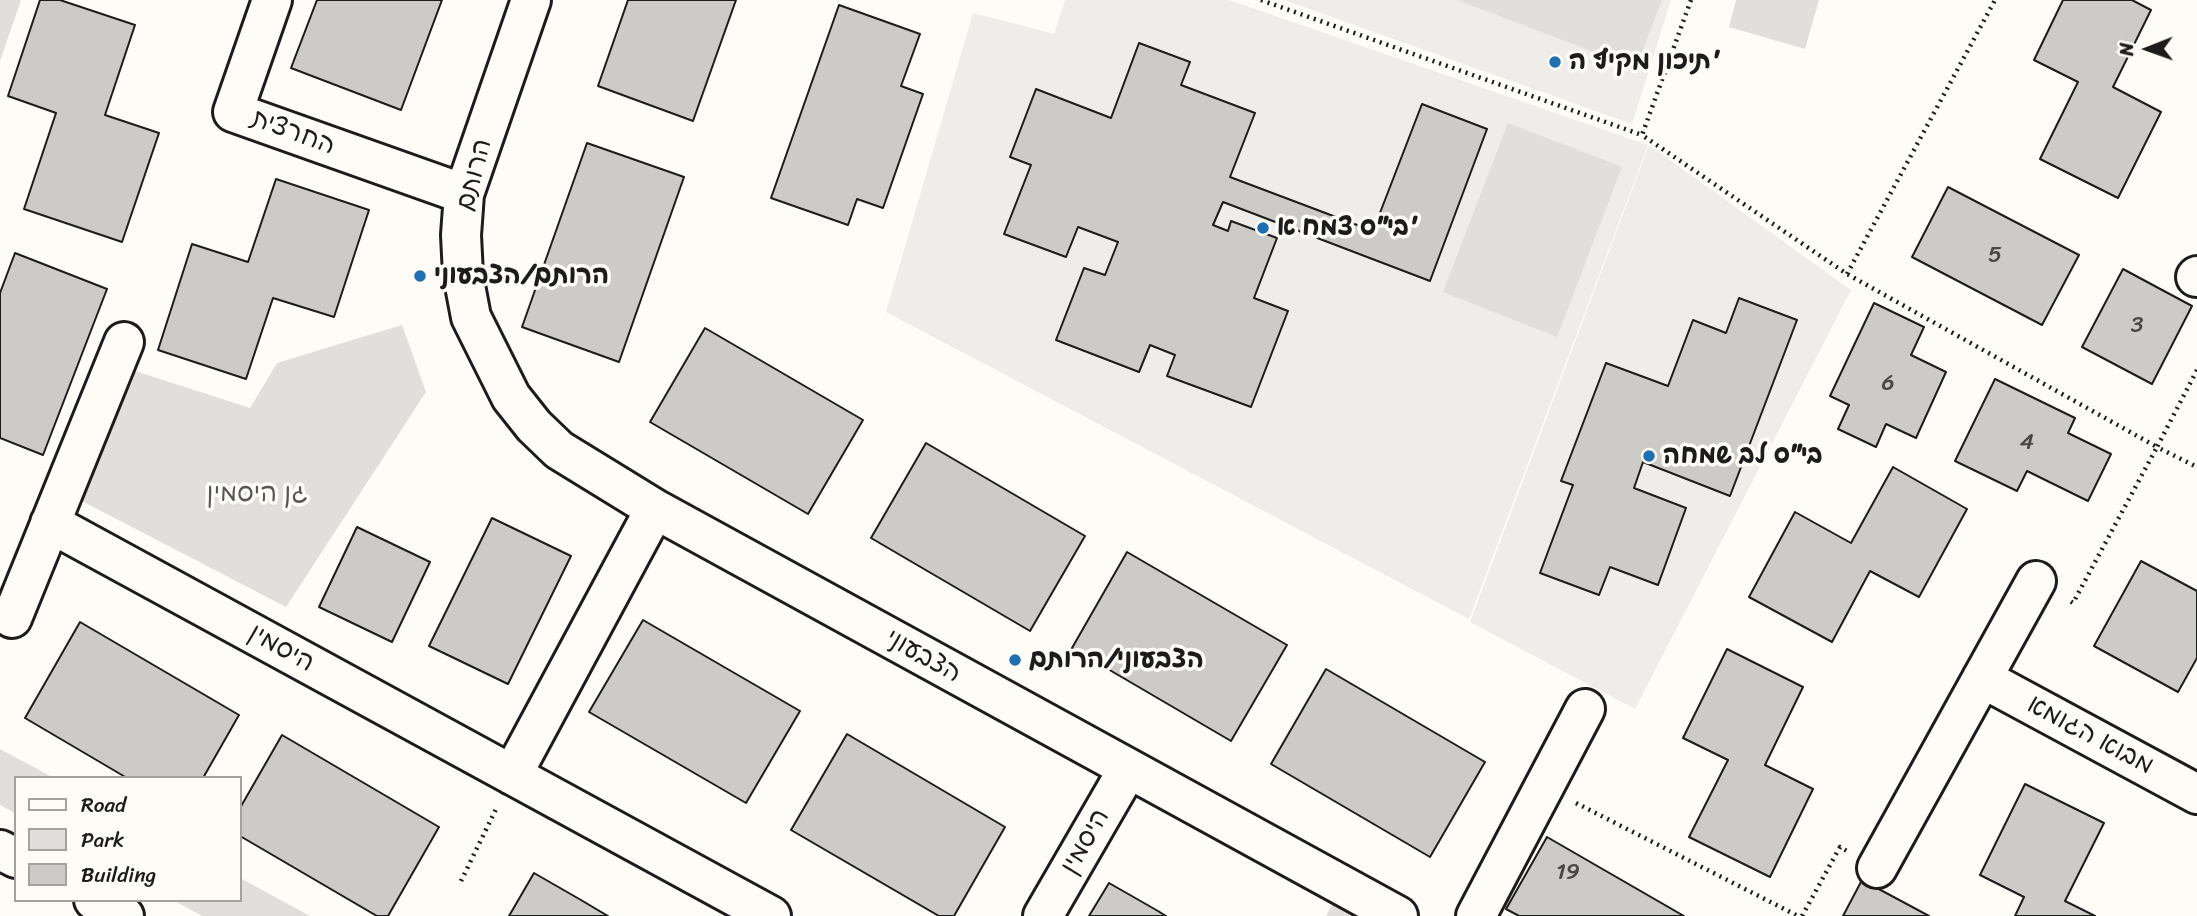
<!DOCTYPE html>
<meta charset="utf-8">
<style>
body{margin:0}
#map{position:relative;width:2197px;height:916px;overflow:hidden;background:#fdfcf7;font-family:Sriracha,sans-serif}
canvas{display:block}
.legend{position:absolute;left:14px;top:776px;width:228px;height:126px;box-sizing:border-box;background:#fdfcf7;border:2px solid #a3a29f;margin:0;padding:9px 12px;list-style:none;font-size:21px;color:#1c1c1c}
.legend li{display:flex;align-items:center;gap:14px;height:35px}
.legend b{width:35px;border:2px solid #a3a29f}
.north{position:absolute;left:2113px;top:14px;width:70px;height:70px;-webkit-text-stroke:5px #fdfcf7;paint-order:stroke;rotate:269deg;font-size:19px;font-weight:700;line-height:28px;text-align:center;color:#1c1c1c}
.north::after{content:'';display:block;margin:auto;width:24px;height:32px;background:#1c1c1c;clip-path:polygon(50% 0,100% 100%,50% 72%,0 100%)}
</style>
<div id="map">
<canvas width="2197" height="916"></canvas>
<ul class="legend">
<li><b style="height:9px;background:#fdfcf7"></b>Road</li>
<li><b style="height:19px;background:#e0dfdb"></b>Park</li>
<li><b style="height:19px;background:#cccbc8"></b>Building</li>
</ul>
<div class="north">N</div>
</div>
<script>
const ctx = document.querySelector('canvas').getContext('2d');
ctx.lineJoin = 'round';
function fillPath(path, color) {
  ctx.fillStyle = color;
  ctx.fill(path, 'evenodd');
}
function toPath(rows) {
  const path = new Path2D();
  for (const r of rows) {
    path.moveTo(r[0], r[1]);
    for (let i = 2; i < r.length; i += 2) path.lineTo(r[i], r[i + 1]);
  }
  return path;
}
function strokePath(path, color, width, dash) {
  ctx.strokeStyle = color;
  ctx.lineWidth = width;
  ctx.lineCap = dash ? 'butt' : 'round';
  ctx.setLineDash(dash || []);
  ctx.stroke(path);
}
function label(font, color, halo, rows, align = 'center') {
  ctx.font = font + ' Sriracha,"Playpen Sans Hebrew",sans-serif';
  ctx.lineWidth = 7;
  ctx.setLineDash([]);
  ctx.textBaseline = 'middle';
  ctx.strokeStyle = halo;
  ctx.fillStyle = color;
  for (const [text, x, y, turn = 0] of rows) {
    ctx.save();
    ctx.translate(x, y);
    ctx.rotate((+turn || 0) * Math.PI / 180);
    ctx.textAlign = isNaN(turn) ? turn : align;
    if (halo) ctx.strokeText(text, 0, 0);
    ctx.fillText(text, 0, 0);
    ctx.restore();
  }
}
fillPath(toPath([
 [1065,0,1229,0,1648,145,1469,619,886,312,973,13,1054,34],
 [1284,0,1671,0,1632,124],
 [1649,145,1851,290,1635,709,1470,622]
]), '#eeede9');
fillPath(toPath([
 [0,0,21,0,0,61],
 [1457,0,1662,0,1636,68],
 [1736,0,1819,0,1805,49,1729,27],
 [1508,123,1622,167,1557,337,1443,292],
 [402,325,426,392,286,607,78,499,135,371,250,408,277,363],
 [0,749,54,778,16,778,16,814,0,805],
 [240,878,310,916,202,916,173,900,240,900],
 [1335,899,1365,916,1326,916]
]), '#e0dfdb');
const building = toPath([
 [40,0,60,0,135,25,105,115,159,133,122,242,24,209,56,113,8,96,40,0],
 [317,0,442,0,401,110,291,68,317,0],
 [628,0,736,0,693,121,598,86,628,0],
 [2063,0,2132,0,2151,10,2113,87,2161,112,2118,198,2040,159,2078,82,2034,60,2063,0],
 [839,5,920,34,901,86,923,94,883,208,857,199,848,225,771,198,839,5],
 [1139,43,1190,62,1181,85,1255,113,1230,177,1373,231,1422,104,1487,129,1430,281,1223,202,1213,225,1228,231,1231,221,1277,238,1254,298,1288,311,1251,407,1167,376,1175,355,1150,345,1139,372,1056,340,1084,268,1105,275,1118,242,1078,227,1066,257,1004,234,1031,165,1010,157,1036,89,1111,118,1139,43],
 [587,143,684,177,619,362,522,327,587,143],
 [276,179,369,210,334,317,273,298,246,379,158,350,192,244,248,262,276,179],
 [1948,187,2079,255,2042,325,1912,257,1948,187],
 [15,253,107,289,43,455,0,438,0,293,15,253],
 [2123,269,2192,306,2152,384,2082,347,2123,269],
 [1739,298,1797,320,1730,496,1643,462,1634,488,1686,508,1658,585,1610,567,1599,595,1540,573,1573,485,1561,481,1606,363,1668,386,1693,320,1726,333,1739,298],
 [1874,303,1924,327,1911,355,1946,372,1916,438,1886,424,1876,447,1838,429,1849,405,1830,396,1874,303],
 [705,328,863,420,808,514,650,422,705,328],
 [1995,379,2075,418,2068,433,2111,454,2088,501,2027,471,2017,491,1955,461,1995,379],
 [926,443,1085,536,1030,631,871,538,926,443],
 [1893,467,1967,509,1919,597,1870,571,1832,642,1749,597,1795,512,1851,543,1893,467],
 [492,518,571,556,508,684,429,646,492,518],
 [357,527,430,562,392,642,319,607,357,527],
 [1127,552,1287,645,1231,741,1072,648,1127,552],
 [2141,561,2197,591,2197,658,2178,692,2094,646,2141,561],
 [643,620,800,711,746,803,589,712,643,620],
 [80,622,239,715,203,778,127,778,25,718,80,622],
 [1727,649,1803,687,1765,765,1813,789,1770,877,1689,837,1728,760,1683,738,1727,649],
 [1326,669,1485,762,1430,857,1271,764,1326,669],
 [847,734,1005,827,954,916,939,916,791,830,847,734],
 [282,735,439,827,388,916,377,916,240,836,240,808,282,735],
 [2025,784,2104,823,2065,901,2095,916,2015,916,2024,897,1980,875,2025,784],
 [1547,837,1684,916,1519,916,1506,909,1547,837],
 [534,873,581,900,608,916,509,916,534,873],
 [1862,880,1929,916,1843,916,1862,880],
 [1109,883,1158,911,1166,916,1089,916,1109,883]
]);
fillPath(building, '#cccbc8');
strokePath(building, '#1c1c1c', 2);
const minor = toPath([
 [272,0,233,112,464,194],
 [531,0,464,194,461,235,463,275,471,317,511,397,534,426,559,450,655,509,1398,916],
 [2196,277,2197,276],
 [50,523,771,916],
 [12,618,124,342],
 [1982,678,2197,794],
 [512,775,655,509],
 [1877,868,2036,581],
 [1043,916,1128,769],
 [1476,916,1585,709]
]);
const major = toPath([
 [0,850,16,858],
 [94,900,124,916]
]);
strokePath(minor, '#1c1c1c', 44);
strokePath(major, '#1c1c1c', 44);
strokePath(toPath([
 [1261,0,1642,135],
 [1691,0,1642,135,1847,274,2157,447,2073,603,2067,599],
 [1847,274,1995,0],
 [2197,370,2157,447,2197,467],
 [1576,803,1798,916],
 [461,881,497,807],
 [1802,916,1840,847,1847,851]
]), '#1c1c1c', 4.5, [2, 5]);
strokePath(minor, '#fdfcf7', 38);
strokePath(major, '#fdfcf7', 38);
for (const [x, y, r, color] of [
 [1555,62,7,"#1f6fb2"],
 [1263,228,7,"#1f6fb2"],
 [420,276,7,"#1f6fb2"],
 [1649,456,7,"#1f6fb2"],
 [1015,660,7,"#1f6fb2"]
]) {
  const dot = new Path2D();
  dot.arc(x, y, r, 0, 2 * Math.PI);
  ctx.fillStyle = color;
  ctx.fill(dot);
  strokePath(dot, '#fdfcf7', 2.5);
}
label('23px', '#484847', null, [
 ["5",1995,256],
 ["3",2137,326],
 ["6",1888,384],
 ["4",2027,443],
 ["19",1568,873]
]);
label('bold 26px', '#1c1c1c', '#fdfcf7', [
 ["תיכון מקיף ה'",1569,62],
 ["בי\"ס צמח א'",1277,228],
 ["הרותם/הצבעוני",434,276],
 ["בי\"ס לב שמחה",1663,456],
 ["הצבעוני/הרותם",1029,660]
], 'left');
label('26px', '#1c1c1c', '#fdfcf7', [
 ["החרצית",293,133,20],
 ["הרותם",475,175,-75],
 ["היסמין",281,649,29],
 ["הצבעוני",923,657,29],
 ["מבוא הגומא",2090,736,28],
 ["היסמין",1086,842,-60]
]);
label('26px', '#575655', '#fdfcf7', [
 ["גן היסמין",257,494]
]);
</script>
